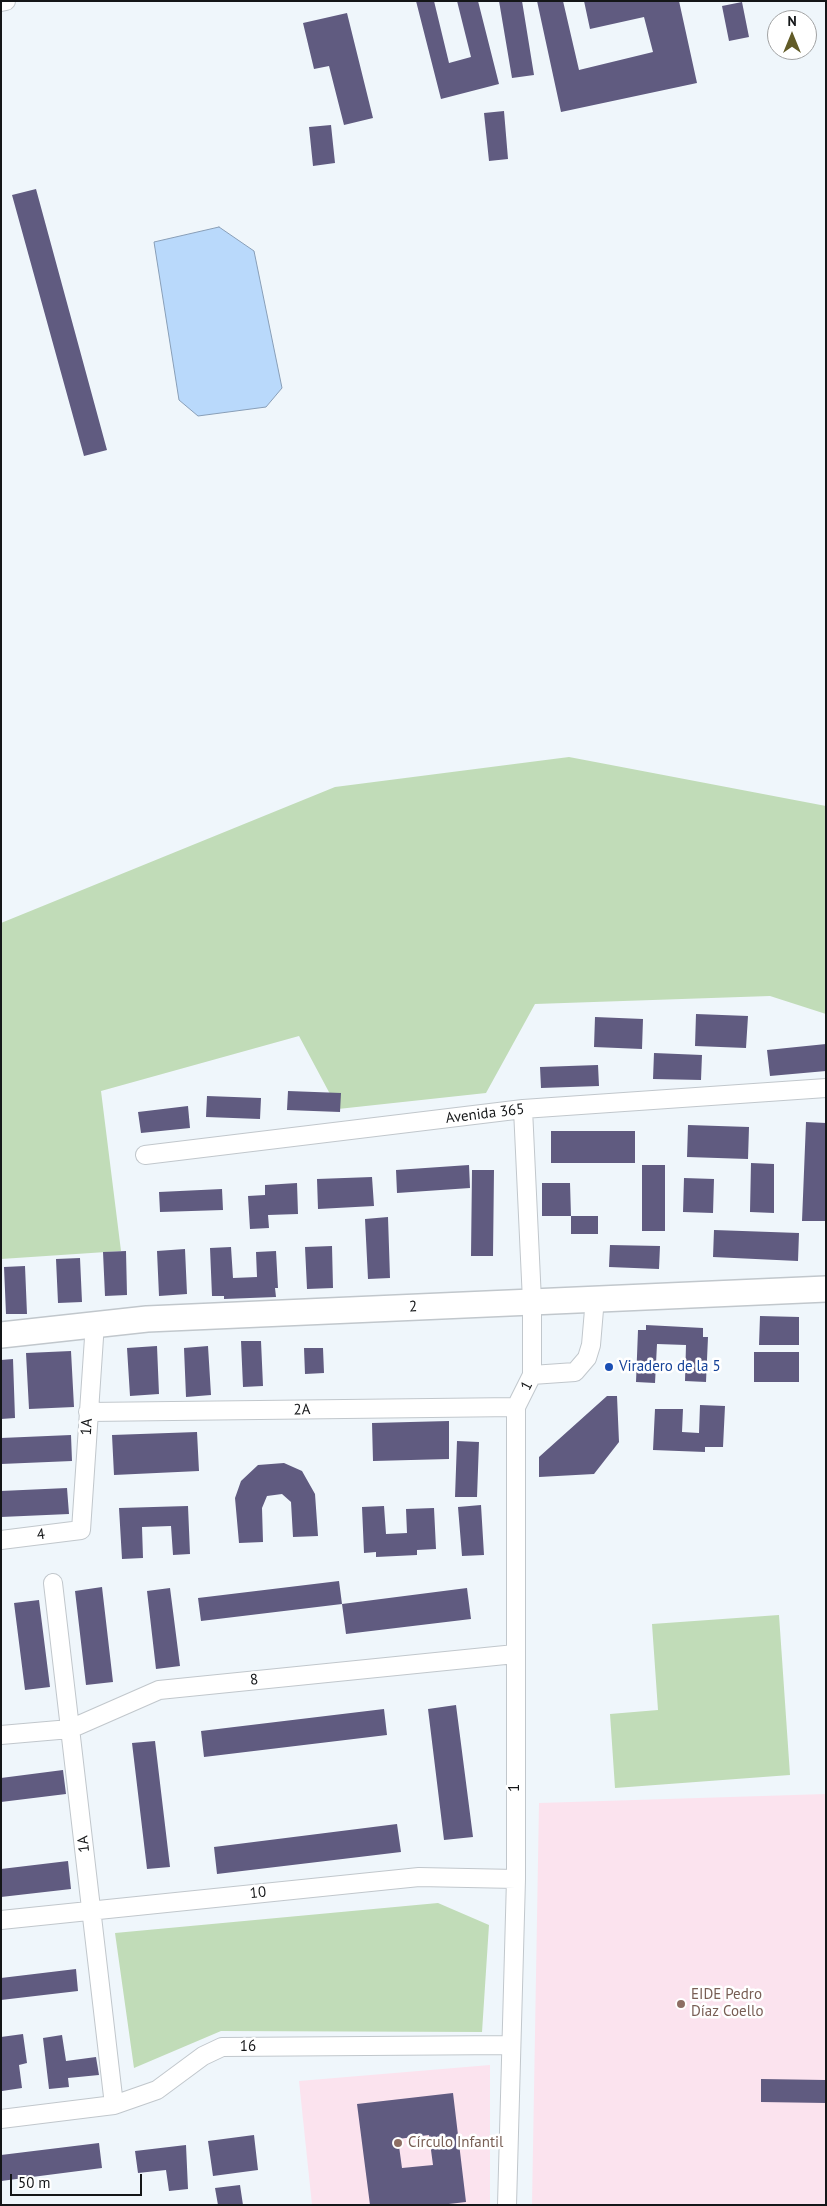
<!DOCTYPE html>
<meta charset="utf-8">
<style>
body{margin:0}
#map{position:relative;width:827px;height:2206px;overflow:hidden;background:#eff6fb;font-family:"PT Sans",sans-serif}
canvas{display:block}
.frame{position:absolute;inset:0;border:2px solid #141618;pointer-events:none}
.north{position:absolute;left:767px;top:10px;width:50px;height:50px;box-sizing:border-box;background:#fff;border:1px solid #a1a2a3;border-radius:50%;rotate:0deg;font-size:14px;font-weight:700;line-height:20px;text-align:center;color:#141618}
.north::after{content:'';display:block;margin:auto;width:18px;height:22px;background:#615b27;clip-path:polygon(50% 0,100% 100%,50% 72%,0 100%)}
.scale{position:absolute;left:10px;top:2174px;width:132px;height:22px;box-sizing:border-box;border:2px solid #141618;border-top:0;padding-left:6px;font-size:15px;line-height:18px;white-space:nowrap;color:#141618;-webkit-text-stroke:4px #fff;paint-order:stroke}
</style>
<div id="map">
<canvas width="827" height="2206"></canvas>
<div class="frame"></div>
<div class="north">N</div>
<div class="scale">50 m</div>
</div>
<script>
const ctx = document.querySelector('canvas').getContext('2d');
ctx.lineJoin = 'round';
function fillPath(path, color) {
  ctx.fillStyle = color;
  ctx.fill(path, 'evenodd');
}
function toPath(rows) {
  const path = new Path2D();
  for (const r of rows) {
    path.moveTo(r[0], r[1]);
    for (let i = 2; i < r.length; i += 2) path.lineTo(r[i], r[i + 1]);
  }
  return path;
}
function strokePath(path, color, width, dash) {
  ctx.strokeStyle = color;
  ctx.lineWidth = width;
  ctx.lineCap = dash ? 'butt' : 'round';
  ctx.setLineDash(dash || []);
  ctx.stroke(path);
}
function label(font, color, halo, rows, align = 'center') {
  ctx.font = font + ' "PT Sans",sans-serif';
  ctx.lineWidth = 5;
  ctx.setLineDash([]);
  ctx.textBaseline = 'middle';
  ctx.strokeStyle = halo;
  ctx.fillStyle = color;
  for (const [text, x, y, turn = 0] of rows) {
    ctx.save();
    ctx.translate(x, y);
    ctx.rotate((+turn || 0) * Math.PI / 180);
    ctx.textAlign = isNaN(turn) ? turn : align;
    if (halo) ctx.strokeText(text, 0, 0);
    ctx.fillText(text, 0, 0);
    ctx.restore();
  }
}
fillPath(toPath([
 [826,1794,826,2205,532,2205,539,1803],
 [490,2065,490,2205,312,2205,299,2081]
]), '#fbe3ee');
fillPath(toPath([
 [569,757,826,806,826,1014,770,996,535,1004,486,1093,338,1109,299,1036,101,1091,121,1251,1,1259,1,923,335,787],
 [779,1615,790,1775,615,1788,610,1714,658,1710,652,1624],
 [438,1903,489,1925,482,2032,221,2031,134,2068,115,1933]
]), '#c1dcb8');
const water = toPath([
 [219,227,254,251,282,388,266,407,198,416,179,400,154,242,219,227]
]);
fillPath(water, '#b9d9fb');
strokePath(water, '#889eb7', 1);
fillPath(toPath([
 [416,1,434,1,449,63,471,57,457,1,478,1,499,84,441,99],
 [499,1,522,1,534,75,512,78],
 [537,1,563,1,579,70,653,52,644,17,590,29,584,1,679,1,697,83,561,112],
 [742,2,749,37,729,41,722,6],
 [347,13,373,118,344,125,329,66,314,69,303,23],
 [504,111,508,159,489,161,484,113],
 [331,125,335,163,313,166,309,127],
 [36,189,107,450,84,456,12,195],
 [696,1014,748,1016,746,1048,695,1046],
 [595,1017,643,1019,642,1049,594,1047],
 [826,1044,826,1071,770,1076,767,1050],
 [654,1053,702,1055,701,1080,653,1079],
 [598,1065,599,1086,541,1088,540,1067],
 [288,1091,341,1093,340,1112,287,1110],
 [207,1096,261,1098,260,1119,206,1117],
 [188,1106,190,1128,141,1133,138,1112],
 [806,1122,826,1123,826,1221,802,1221],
 [688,1125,749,1127,748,1159,687,1157],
 [551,1131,635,1131,635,1163,551,1163],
 [751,1163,774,1164,774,1213,750,1212],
 [469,1165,470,1188,397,1193,396,1170],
 [642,1165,665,1165,665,1231,642,1231],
 [472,1170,494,1170,493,1256,471,1256],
 [372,1177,374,1206,318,1209,317,1179],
 [684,1178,714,1179,713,1213,683,1212],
 [297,1183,298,1214,268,1215,269,1228,250,1229,248,1196,265,1195,265,1185],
 [542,1183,570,1183,571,1216,542,1216],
 [222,1189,223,1210,160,1212,159,1192],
 [571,1216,598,1216,598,1234,571,1234],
 [388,1217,390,1278,368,1279,365,1219],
 [714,1230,799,1233,798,1261,713,1257],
 [610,1245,660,1246,659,1269,609,1267],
 [332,1246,333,1288,307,1289,305,1247],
 [231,1247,233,1278,257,1277,256,1252,276,1251,278,1288,275,1288,276,1297,224,1299,224,1296,212,1296,210,1248],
 [185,1249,187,1294,159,1296,157,1251],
 [126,1251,127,1295,105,1296,103,1252],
 [80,1258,82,1302,58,1303,56,1259],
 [25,1266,27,1314,6,1314,4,1267],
 [760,1316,799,1317,799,1345,759,1345],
 [646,1325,703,1328,703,1337,708,1337,706,1382,685,1381,686,1345,657,1344,655,1383,636,1382,638,1330,646,1330],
 [241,1341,261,1341,263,1386,243,1387],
 [157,1346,159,1394,130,1396,127,1348],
 [208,1346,211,1395,186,1397,184,1348],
 [304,1348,323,1348,324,1373,305,1374],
 [71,1351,74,1407,29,1409,26,1353],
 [754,1352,799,1352,799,1382,754,1382],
 [13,1359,15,1418,1,1419,1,1360],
 [607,1396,617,1396,619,1442,594,1474,539,1477,539,1457],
 [700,1405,725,1406,723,1447,705,1447,705,1452,653,1450,655,1409,683,1409,682,1432,699,1433],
 [449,1421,449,1459,373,1461,372,1423],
 [197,1432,199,1471,114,1475,112,1435],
 [71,1435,72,1461,1,1464,1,1438],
 [457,1441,479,1442,477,1497,455,1497],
 [284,1463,302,1471,315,1494,318,1536,293,1537,291,1502,282,1494,267,1496,262,1508,263,1542,239,1543,235,1498,241,1481,258,1465],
 [67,1488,69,1514,1,1517,1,1491],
 [481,1505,484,1555,462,1556,458,1507],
 [188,1506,190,1554,173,1555,171,1526,142,1527,143,1558,122,1559,119,1508],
 [384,1506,386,1534,407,1533,406,1509,434,1508,436,1549,417,1550,417,1555,376,1557,376,1552,364,1553,362,1507],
 [339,1581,342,1604,467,1588,471,1619,346,1634,342,1604,201,1621,198,1598],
 [102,1587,113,1682,86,1685,75,1591],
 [170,1588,180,1666,156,1669,147,1591],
 [39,1600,50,1687,25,1690,14,1603],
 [456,1705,473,1837,444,1840,428,1709],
 [384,1709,387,1735,204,1757,201,1731],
 [155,1741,170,1867,147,1869,132,1743],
 [63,1770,66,1794,1,1802,1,1778],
 [397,1824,401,1852,217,1874,214,1847],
 [68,1861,71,1889,1,1897,1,1869],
 [76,1969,78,1991,1,2000,1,1978],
 [23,2034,27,2063,19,2065,22,2088,2,2091,1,2037],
 [62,2035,66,2061,96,2057,99,2075,68,2078,69,2087,49,2089,43,2038],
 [761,2079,826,2080,826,2103,761,2102],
 [453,2093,466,2202,440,2205,370,2205,357,2104],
 [429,2135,433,2165,402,2168,398,2139],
 [254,2135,258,2170,213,2176,208,2141],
 [99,2143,102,2168,1,2181,1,2155],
 [186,2145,188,2189,169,2191,166,2170,138,2173,135,2151],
 [240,2185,243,2205,218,2205,215,2188]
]), '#605b80');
const street = toPath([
 [1,2,6,1],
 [145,1155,523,1109,826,1088],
 [532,1375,575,1372,587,1358,591,1345,595,1298],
 [88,1412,516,1407],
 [1,1540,81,1530,95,1323],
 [53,1583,114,2105],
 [1,1735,70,1729,159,1690,515,1654],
 [1,1920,419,1877,516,1879],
 [1,2119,114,2105,157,2090,203,2056,222,2047,511,2045],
 [507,2205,516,1879,516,1407,532,1375,532,1301,523,1109]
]);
const secondary = toPath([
 [1,1335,147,1319,826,1289]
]);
strokePath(street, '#c1c7cc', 20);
strokePath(secondary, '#c1c7cc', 28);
strokePath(street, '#fff', 18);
strokePath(secondary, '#fff', 25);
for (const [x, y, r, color] of [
 [609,1367,5,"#1a4fb4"],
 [681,2004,5,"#8d6e63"],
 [398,2143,5,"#8d6e63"]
]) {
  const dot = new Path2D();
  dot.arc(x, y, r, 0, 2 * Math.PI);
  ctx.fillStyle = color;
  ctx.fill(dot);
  strokePath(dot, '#fff', 2);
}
label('15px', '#141618', '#fff', [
 ["Avenida 365",485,1114,-7],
 ["2",413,1307,-3],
 ["1",527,1386,-63],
 ["2A",302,1410,-1],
 ["1A",87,1427,-86],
 ["4",41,1535,-8],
 ["8",254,1680,-6],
 ["1",515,1788,-90],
 ["1A",84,1844,-97],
 ["10",258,1893,-6],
 ["16",248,2047]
]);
label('15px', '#164399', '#fff', [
 ["Viradero de la 5",619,1367]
], 'left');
label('15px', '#785e54', '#fff', [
 ["EIDE Pedro",691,1995],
 ["Díaz Coello",691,2012],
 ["Círculo Infantil",408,2143]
], 'left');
</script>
